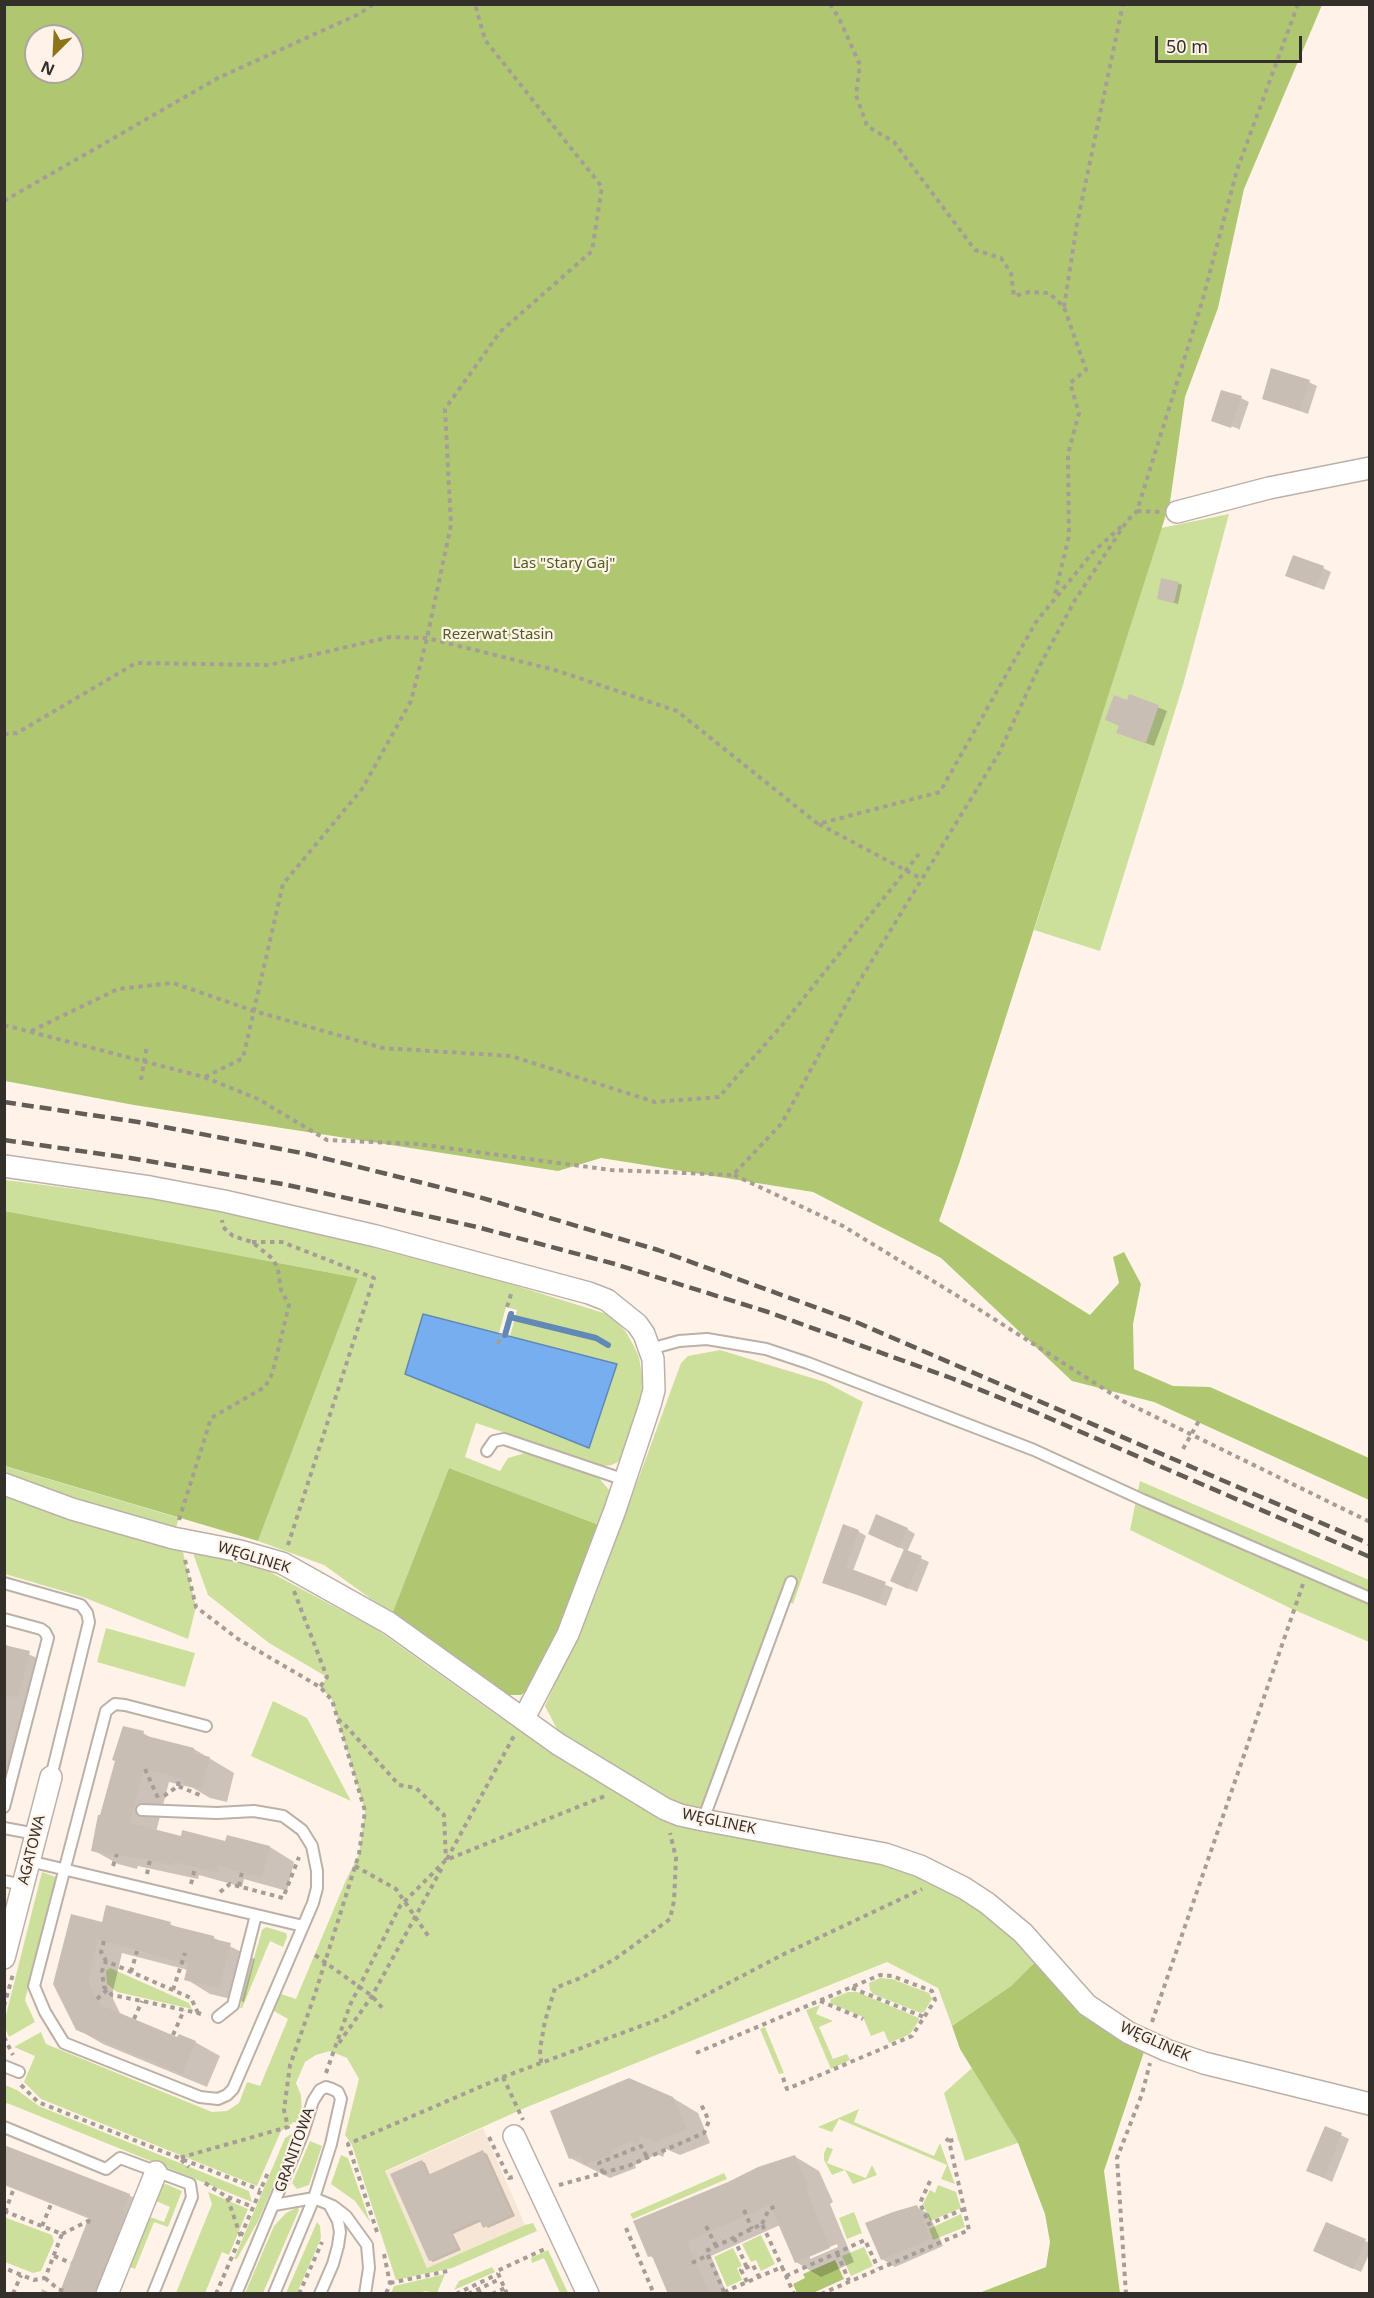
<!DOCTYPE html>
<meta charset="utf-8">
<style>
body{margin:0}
#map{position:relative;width:1374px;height:2298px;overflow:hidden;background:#fff3e9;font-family:"Noto Sans",sans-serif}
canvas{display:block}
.frame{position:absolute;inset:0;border:6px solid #332f2b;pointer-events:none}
.north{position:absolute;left:24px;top:24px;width:60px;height:60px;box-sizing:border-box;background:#fff3e9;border:2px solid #ada59d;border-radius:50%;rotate:204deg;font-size:16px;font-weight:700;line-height:24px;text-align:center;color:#332f2b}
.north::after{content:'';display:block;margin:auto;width:21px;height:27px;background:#8d7418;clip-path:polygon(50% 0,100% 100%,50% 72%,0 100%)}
.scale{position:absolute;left:1155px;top:36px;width:147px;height:27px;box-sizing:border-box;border:3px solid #332f2b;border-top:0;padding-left:8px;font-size:18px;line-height:21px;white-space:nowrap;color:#332f2b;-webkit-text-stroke:4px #fff3e9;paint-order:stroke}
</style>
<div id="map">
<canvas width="1374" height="2298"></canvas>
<div class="frame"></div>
<div class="north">N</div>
<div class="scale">50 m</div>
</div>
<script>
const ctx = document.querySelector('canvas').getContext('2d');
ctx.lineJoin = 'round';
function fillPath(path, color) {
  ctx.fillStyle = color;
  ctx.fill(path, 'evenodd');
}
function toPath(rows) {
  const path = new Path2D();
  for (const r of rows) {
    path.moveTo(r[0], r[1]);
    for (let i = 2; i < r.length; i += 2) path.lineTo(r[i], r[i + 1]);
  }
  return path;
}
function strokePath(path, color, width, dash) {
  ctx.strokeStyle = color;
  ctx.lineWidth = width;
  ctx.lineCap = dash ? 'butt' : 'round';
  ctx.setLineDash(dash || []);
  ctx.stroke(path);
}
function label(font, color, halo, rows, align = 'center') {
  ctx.font = font + ' "Noto Sans",sans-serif';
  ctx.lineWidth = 4.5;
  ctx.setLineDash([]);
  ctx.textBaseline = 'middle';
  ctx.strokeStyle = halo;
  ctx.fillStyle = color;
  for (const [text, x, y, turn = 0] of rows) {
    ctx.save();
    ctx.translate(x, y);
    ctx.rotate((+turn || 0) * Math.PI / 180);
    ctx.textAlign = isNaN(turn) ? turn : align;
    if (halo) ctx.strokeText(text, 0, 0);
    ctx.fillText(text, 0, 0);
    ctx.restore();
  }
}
fillPath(toPath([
 [483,2128,525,2225,427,2268,385,2172]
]), '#f7e6d6');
fillPath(toPath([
 [1229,514,1183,685,1100,951,1034,930,1161,528],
 [5,1180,169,1201,288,1225,507,1283,610,1315,626,1332,635,1348,639,1357,643,1382,640,1405,619,1461,612,1465,602,1466,476,1423,465,1457,500,1471,508,1458,525,1453,599,1478,609,1490,599,1525,449,1468,392,1614,324,1565,258,1541,358,1278,5,1211],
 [506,1307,517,1310,510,1336,617,1364,423,1314,499,1333],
 [720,1350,825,1382,863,1402,793,1604,786,1598,705,1813,682,1808,560,1735,545,1706,596,1594,681,1363,688,1356],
 [4,1466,179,1518,173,1537,180,1539,196,1607,188,1639,83,1597,5,1574],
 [1140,1481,1369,1580,1369,1642,1292,1609,1130,1530],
 [190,1545,268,1571,376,1629,498,1716,649,1812,667,1820,898,1867,980,1906,1037,1960,1011,1986,952,2026,938,1988,887,1962,527,2107,385,2171,427,2268,525,2225,533,2223,537,2231,452,2268,396,2280,352,2145,345,2135,359,2079,347,2058,330,2051,316,2055,305,2062,296,2083,301,2095,302,2113,299,2124,294,2122,281,2131,257,2186,41,2099,24,2082,35,2056,14,2047,41,2032,46,2044,212,2112,227,2111,239,2103,247,2082,260,2086,288,2019,274,2011,276,2002,281,1994,296,1999,346,1880,359,1854,365,1811,332,1700,320,1687,327,1677,269,1643,208,1595],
 [106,1628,195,1653,185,1687,97,1662],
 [273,1701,307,1718,351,1801,251,1756],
 [42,1872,56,1877,25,2000,35,2022,9,2037,5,2028,5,2019],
 [266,1927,286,1933,287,1937,283,1947,270,1941,242,2008,240,2008,262,1930],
 [110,1968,189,2003,192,2009,117,1992,107,1984,106,1971],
 [880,1978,892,1979,929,1993,932,1999,924,2012,921,2013,873,1994,870,1990,869,1983],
 [848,1992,857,1992,919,2018,919,2020,910,2034,889,2043,884,2031,871,2036,863,2017,830,2003,831,1999],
 [820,2005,816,2014,833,2021,819,2027,833,2059,847,2054,850,2060,831,2069,806,2010],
 [765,2027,784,2073,779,2074,760,2029],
 [972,2068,1018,2143,965,2161,944,2093],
 [5,2085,17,2090,39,2106,249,2191,252,2202,7,2103,5,2108],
 [859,2109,854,2122,934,2156,940,2143,955,2184,941,2179,947,2165,839,2119,832,2132,818,2127],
 [291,2134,295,2136,258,2221,237,2259,234,2259,285,2138],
 [310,2141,322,2146,309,2185,297,2189,292,2183],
 [827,2147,833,2149,827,2163,866,2178,872,2165,877,2175,853,2184,845,2170,832,2175,824,2160,824,2153],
 [341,2155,348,2158,370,2222,355,2201,331,2184],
 [724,2173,727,2179,633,2219,630,2214],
 [166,2184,182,2191,168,2227,154,2222,135,2269,130,2267,150,2217,164,2222,170,2207,156,2201,163,2185],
 [938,2185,956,2192,961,2208,930,2221,923,2204,930,2190,935,2193],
 [208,2192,248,2209,229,2255,222,2252,205,2293,176,2293,212,2204],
 [298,2207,299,2210,263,2293,245,2293,274,2226,286,2213],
 [854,2212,862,2233,847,2239,839,2218],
 [961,2214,965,2227,933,2240,929,2229],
 [4,2217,52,2235,54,2241,41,2271,33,2273,5,2262],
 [317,2222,320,2226,321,2238,297,2293,286,2293],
 [761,2235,775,2264,761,2271,756,2260,751,2262,742,2244],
 [864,2247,873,2266,851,2276,842,2256],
 [733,2248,742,2266,737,2268,742,2280,727,2287,714,2257],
 [548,2250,568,2293,560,2293,544,2258,532,2263,531,2258],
 [492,2267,495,2272,454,2290,459,2281],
 [445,2274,437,2293,424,2291,422,2293,391,2293,394,2286]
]), '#cce09b');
fillPath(toPath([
 [4,5,1322,5,1244,189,1218,308,1185,397,1170,502,960,1161,939,1221,1090,1315,1119,1283,1113,1257,1124,1252,1141,1284,1133,1324,1134,1369,1173,1386,1210,1387,1369,1458,1369,1500,1154,1402,1072,1381,941,1258,813,1192,601,1158,558,1171,134,1105,5,1081],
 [36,36,72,36,72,72,36,72],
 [5,1211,358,1278,258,1541,5,1466],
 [449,1468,599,1525,542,1669,530,1688,521,1695,506,1695,392,1614],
 [1037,1960,1145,2049,1104,2171,1120,2293,979,2293,1046,2267,1050,2242,1045,2214,1018,2143,960,2049,952,2026,1011,1986],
 [835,2260,844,2279,813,2293,797,2293,793,2284,805,2278,803,2274]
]), '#b0c772');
const water = toPath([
 [423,1314,617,1364,589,1448,405,1374,423,1314]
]);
fillPath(water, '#76aef0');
strokePath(water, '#6288b5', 1.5);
fillPath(toPath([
 [1309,382,1317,386,1308,414,1263,398],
 [1241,398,1249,402,1239,431,1239,429,1213,420],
 [1323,568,1331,572,1324,590,1287,575],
 [1178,583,1182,585,1178,604,1159,599],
 [1130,696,1167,711,1154,746,1126,736,1118,732,1120,726,1107,720,1128,701],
 [907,1529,915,1534,907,1552,929,1562,917,1592,900,1585,905,1550,878,1538],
 [858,1531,866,1536,853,1571,893,1588,886,1606,824,1582],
 [4,1644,42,1660,4,1789],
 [143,1733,155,1740,194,1749,234,1773,227,1802,210,1798,193,1788,169,1782,156,1832,182,1838,226,1843,228,1837,270,1847,294,1862,287,1891,244,1879,242,1887,199,1875,198,1879,138,1866,137,1869,118,1864,93,1850,101,1817],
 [103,1923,170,1924,179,1929,214,1938,255,1959,244,2002,210,1994,186,1979,188,1970,122,1953,113,1991,113,1999,121,2015,178,2039,195,2042,220,2056,207,2087,103,2044,77,2029,54,1984],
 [673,2098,698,2113,710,2143,680,2155,666,2149,663,2157,657,2154,635,2165,636,2168,610,2178,570,2158],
 [1326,2128,1349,2139,1332,2182,1308,2170],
 [4,2147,129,2195,146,2205,114,2294,61,2294,90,2219,4,2185],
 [483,2152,487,2154,515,2216,488,2228,482,2221,453,2234,461,2250,433,2262,430,2260,422,2161,425,2163,430,2175],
 [794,2156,819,2171,833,2202,830,2204,854,2262,821,2277,796,2262,780,2225,711,2256,727,2294,670,2294,655,2259,650,2256],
 [837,2244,838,2247,810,2259,810,2255],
 [917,2207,929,2214,943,2246,895,2267,882,2259],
 [1365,2241,1370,2243,1370,2252,1361,2272,1323,2255],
 [42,2289,52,2294,41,2294]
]), '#0003');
strokePath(toPath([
 [510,1317,596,1338,608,1345],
 [505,1335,511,1314]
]), '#6288b5', 6);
fillPath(toPath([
 [1271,368,1310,380,1300,411,1262,399],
 [1221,390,1242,396,1231,428,1211,421],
 [1293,555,1324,566,1316,587,1285,576],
 [1161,578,1179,582,1174,603,1157,599],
 [1129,694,1159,705,1146,743,1116,733,1119,725,1105,720,1114,695,1127,700],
 [876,1514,908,1528,899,1548,868,1534],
 [843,1524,859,1530,846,1567,886,1582,878,1602,822,1583],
 [904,1549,922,1556,908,1589,890,1581],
 [4,1645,30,1651,18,1698,4,1695],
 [123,1726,144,1731,143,1735,194,1748,193,1753,210,1757,202,1789,183,1784,185,1780,144,1769,130,1823,181,1836,182,1830,225,1841,227,1835,270,1846,262,1878,219,1866,218,1873,174,1862,173,1866,139,1857,138,1859,113,1853,112,1856,91,1851,98,1815,100,1815,115,1761,112,1760],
 [106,1905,171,1922,170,1925,214,1936,214,1939,231,1943,219,1989,184,1980,188,1964,98,1940,89,1976,89,1983,98,2002,103,2006,177,2037,179,2034,196,2041,182,2074,76,2030,53,1984,71,1914,102,1922],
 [629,2078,673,2097,687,2129,655,2142,641,2136,638,2144,631,2141,611,2151,613,2154,584,2165,580,2155,569,2159,550,2111],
 [1325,2126,1342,2133,1324,2178,1306,2171],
 [4,2145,130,2194,123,2210,126,2212,95,2294,59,2294,89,2217,4,2184],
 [483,2150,512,2215,483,2228,479,2219,451,2232,458,2248,429,2261,390,2174,422,2160,428,2175],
 [795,2155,809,2188,806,2189,830,2248,795,2263,770,2205,687,2242,710,2294,668,2294,652,2256,648,2257,633,2221,728,2182,758,2167],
 [917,2205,931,2239,881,2260,865,2223,893,2212],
 [1326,2222,1366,2239,1353,2269,1313,2251]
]), '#c9beb4');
const lane = toPath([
 [650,1349,679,1341,707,1339,766,1349,808,1363,1034,1450,1143,1500,1370,1598],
 [487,1451,494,1441,504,1439,625,1480],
 [4,1583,81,1605,87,1613,89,1622,51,1777],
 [4,1619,41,1629,45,1632,48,1638,4,1807],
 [142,1810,217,1813,254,1811,283,1816,302,1830,312,1846,317,1871,317,1888,313,1903,233,2089,227,2095,218,2099,200,2097,64,2043,45,2012,34,1986,106,1711,115,1704,125,1705,206,1726],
 [703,1820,791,1582],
 [4,1828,36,1834],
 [29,1861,303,1926],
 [4,1881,23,1885],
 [218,2017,233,2005,256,1915],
 [4,2066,19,2072],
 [4,2127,106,2169,120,2158,190,2184,192,2197,153,2294],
 [274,2205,314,2198,333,2206,346,2216,367,2245,369,2268,365,2294],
 [236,2294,303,2133,313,2101,320,2090,326,2087,332,2089,338,2092,341,2099,331,2144,314,2198,274,2294],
 [320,2294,333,2264,338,2246,340,2232,338,2221,330,2206]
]);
const street = toPath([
 [1177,512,1269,488,1370,468],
 [4,1166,150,1187,224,1201,376,1236,589,1293,607,1300,637,1324,644,1334,653,1359,654,1390,650,1405,615,1510,568,1634,524,1718],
 [4,1484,72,1509,173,1538,240,1551,282,1563,389,1623,558,1744,665,1809,680,1815,703,1820,885,1854,920,1866,964,1888,987,1903,1023,1933,1087,2005,1129,2033,1166,2050,1204,2063,1370,2104],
 [4,1958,51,1777],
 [514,2136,588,2294],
 [107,2294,156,2172]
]);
strokePath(lane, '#bbb1a7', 14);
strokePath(street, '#bbb1a7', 24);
strokePath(toPath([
 [830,4,839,18,860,65,856,95,867,126,894,142,975,250,1001,258,1011,273,1014,296,1029,292,1049,293,1064,307,1086,370,1070,383,1079,413,1068,454,1069,536,1054,598],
 [4,201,218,78,359,14,374,4],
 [1064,307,1077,224,1123,4],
 [1137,511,1160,512],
 [4,734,17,733,136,663,269,665,390,637,427,638,555,670,677,711,818,824,940,792,1036,622,1093,552,1123,525],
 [819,824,922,879],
 [4,1025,204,1077,258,1099,327,1140,417,1144,611,1170,733,1175,782,1123,854,990,999,753,1038,669,1075,600,1127,521,1137,511,1202,302,1237,170,1298,4],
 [31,1031,118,989,173,983,254,1011,383,1048,511,1056,655,1102,719,1097,783,1024,919,854],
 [205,1077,243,1058,283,884,362,789,411,701,427,638,451,525,445,409,500,332,592,251,602,187,485,40,475,4],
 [141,1080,147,1045],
 [734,1175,843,1226,969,1303,1123,1401,1370,1522],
 [252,1242,282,1242,374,1278,288,1545],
 [507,1307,512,1291],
 [498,1344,501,1334],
 [1183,1449,1200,1419],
 [179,1520,211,1418,265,1387,271,1376,275,1363,289,1305,281,1290,278,1269,273,1259,252,1242,233,1236,223,1227,222,1220],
 [185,1560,196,1607,238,1639,320,1687,332,1700,365,1811,359,1854,315,1994,290,2065,284,2110,288,2127,179,2158,189,2167],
 [294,1591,327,1677,320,1687],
 [338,1719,346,1726,399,1785,416,1788,444,1815,446,1860],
 [145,1769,158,1798],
 [178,1786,179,1778],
 [164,1796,178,1786,202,1796],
 [447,1859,515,1734],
 [113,1866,117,1854],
 [355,1866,396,1889,429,1937],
 [147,1874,150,1860],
 [191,1884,195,1868],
 [239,1886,242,1872],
 [220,1892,230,1884,283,1898,299,1857],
 [104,1941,101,1952,106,1961],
 [315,1955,372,1996,384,2010],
 [131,1972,137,1951],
 [852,1988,924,2017],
 [173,1990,185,1953],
 [97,1999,107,1990],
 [820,2001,863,2019],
 [4,2006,13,1974],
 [198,2013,191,1998,106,1961,102,1971,104,1987,112,1995,142,2001,198,2013,204,2015],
 [134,2019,142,2001],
 [1152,2022,1303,1584],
 [173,2035,184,2010],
 [4,2037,13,2055],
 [339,2043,372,1996,443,1866],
 [696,2053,880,1975,892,1976,932,1991,935,2000,912,2036,787,2089,782,2075],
 [541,2063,540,2049,545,2021,555,1988,583,1977,615,1959,670,1919,674,1901,676,1858,670,1833],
 [326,2073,350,2005,400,1906,446,1860,605,1796],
 [503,2077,523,2120],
 [21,2085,38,2102,260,2190],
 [489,2137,509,2178,513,2177],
 [949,2141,958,2139],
 [603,2173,599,2163,641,2146,647,2157],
 [930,2181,920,2203,929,2224,964,2209],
 [205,2183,227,2197,241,2237],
 [559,2185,628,2166,704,2133,709,2121,700,2102],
 [228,2197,253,2207],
 [744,2210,752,2229],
 [4,2211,62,2234,45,2278,34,2280,4,2268],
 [5,2212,14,2188],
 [762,2224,769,2209,777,2206],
 [42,2226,52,2202],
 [706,2226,716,2246],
 [626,2228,654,2294],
 [377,2232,348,2144,503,2077,660,2019,782,1955,922,1889],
 [62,2234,88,2221,94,2224],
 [734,2238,747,2268],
 [837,2253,849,2281],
 [384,2254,390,2283,386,2294],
 [54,2256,71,2263],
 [692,2263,708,2255],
 [786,2276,865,2240,878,2268],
 [45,2278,58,2289,67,2292],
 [747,2282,741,2270,753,2265,759,2277],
 [390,2283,448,2271],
 [724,2292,706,2251,762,2224,782,2267],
 [724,2292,782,2267,794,2294],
 [13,2294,21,2275],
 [216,2294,269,2170],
 [299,2294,322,2242],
 [456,2294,498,2274],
 [468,2294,500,2279],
 [478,2294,483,2291,484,2294],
 [492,2294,505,2288],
 [507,2294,497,2271,547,2248],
 [821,2294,969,2230,949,2141,943,2136],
 [1126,2294,1117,2158,1142,2094,1150,2063]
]), '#a69d96', 4, [4.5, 4.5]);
strokePath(lane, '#fff', 10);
strokePath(street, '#fff', 21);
strokePath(toPath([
 [4,1102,138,1122,307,1154,479,1197,658,1250,856,1322,1370,1544],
 [4,1140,130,1158,283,1184,477,1227,615,1264,768,1312,951,1378,1035,1412,1370,1557]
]), '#635d58', 4.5, [12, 6]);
label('15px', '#4e5d20', '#fff3e9', [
 ["Las \"Stary Gaj\"",564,564],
 ["Rezerwat Stasin",498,635]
]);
label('15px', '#332f2b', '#fff3e9', [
 ["WĘGLINEK",254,1558,17],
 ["WĘGLINEK",719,1822,12],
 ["AGATOWA",32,1850,-76],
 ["WĘGLINEK",1155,2042,24],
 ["GRANITOWA",295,2150,-70]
]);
</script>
